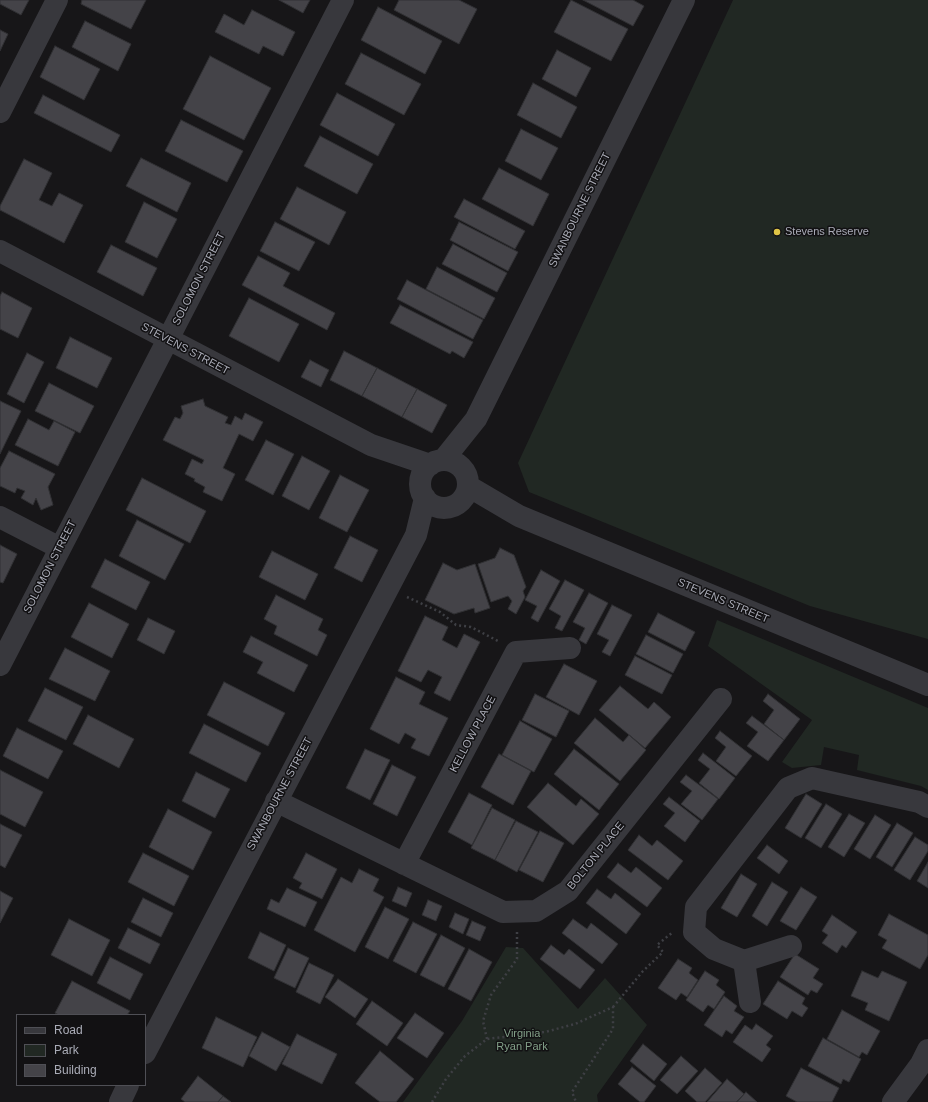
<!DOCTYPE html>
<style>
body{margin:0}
#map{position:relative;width:928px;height:1102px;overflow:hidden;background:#171618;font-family:Helvetica,sans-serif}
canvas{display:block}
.legend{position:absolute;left:16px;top:1014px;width:130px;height:72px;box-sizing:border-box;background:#121113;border:1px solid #4f4f55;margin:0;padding:5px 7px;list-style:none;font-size:12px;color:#aaacb7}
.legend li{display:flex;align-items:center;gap:8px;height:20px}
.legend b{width:20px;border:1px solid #4f4f55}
</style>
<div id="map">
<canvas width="928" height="1102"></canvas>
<ul class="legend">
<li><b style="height:5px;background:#38383d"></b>Road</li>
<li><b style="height:11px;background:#212823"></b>Park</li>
<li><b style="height:11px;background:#444348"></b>Building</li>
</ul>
</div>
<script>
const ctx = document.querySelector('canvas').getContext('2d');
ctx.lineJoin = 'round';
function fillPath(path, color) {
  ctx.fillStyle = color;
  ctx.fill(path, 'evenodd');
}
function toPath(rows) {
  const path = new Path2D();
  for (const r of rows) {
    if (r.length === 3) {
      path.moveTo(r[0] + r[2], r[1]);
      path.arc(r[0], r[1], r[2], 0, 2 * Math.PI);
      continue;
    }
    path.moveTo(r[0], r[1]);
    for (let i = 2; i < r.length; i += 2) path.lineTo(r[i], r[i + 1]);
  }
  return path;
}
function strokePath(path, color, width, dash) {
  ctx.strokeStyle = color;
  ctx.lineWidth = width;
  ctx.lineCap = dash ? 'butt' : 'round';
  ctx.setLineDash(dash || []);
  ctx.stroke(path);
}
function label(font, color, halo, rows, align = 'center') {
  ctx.font = font + ' Helvetica,sans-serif';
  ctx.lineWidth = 3;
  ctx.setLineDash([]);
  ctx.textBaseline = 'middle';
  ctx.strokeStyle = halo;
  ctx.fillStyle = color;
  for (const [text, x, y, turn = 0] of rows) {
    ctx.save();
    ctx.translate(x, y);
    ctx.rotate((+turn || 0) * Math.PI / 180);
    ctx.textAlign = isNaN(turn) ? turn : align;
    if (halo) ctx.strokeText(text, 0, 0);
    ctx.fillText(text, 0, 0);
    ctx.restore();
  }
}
fillPath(toPath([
 [733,0,928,0,928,639,810,606,529,492,518,463],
 [717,620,928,708,928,790,921,786,857,770,859,755,824,747,821,765,792,768,782,762,812,720,708,646],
 [506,947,523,948,578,1009,605,978,647,1025,597,1095,598,1102,403,1102,462,1021]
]), '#212823');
const building = toPath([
 [0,0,29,0,21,15,0,4,0,0],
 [82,0,146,0,131,29,81,4,82,0],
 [279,0,310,0,303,13,279,0],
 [399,0,459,0,477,9,459,44,394,10,399,0],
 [571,0,628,29,611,61,554,32,571,0],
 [583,0,633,0,644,6,633,26,583,0],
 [378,7,442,41,425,74,361,40,378,7],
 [252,10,295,32,283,56,263,46,259,54,215,32,224,14,244,25,252,10],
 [85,21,131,44,118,71,72,47,85,21],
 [0,30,8,34,0,51,0,30],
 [55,46,100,69,84,100,40,77,55,46],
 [557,50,591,68,576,97,542,79,557,50],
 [361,53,421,84,404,115,345,84,361,53],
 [210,56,271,88,244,140,183,109,210,56],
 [533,83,577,107,561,138,517,115,533,83],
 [337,93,395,124,378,156,320,125,337,93],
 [43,95,120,135,111,152,34,113,43,95],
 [181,120,243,151,227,182,165,151,181,120],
 [521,129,558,148,541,180,505,161,521,129],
 [320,136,373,164,357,194,304,166,320,136],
 [141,158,191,183,177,212,126,186,141,158],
 [24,159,52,173,39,200,52,206,59,193,83,205,64,243,0,210,0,206,24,159],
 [499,168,549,194,533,226,482,199,499,168],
 [297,187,346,212,329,245,280,219,297,187],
 [464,199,525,231,515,249,454,217,464,199],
 [144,202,177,219,157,258,125,242,144,202],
 [275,222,315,242,299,271,260,251,275,222],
 [459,222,518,252,508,271,450,240,459,222],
 [453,244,507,273,497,292,442,264,453,244],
 [111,245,157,268,143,296,97,272,111,245],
 [258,256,290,273,283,286,335,313,327,330,242,285,258,256],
 [437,267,495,298,484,319,426,289,437,267],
 [407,280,483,320,473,339,397,299,407,280],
 [2,292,32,308,18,338,0,329,0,296,2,292],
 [249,298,299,324,279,362,229,336,249,298],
 [400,305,473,342,464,358,452,351,450,354,390,323,400,305],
 [70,337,112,358,97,388,56,368,70,337],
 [344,351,377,368,362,396,330,380,344,351],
 [27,353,44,362,24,403,7,394,27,353],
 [310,360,329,370,321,387,301,377,310,360],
 [377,368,417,389,402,417,362,396,377,368],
 [49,383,94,406,80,433,35,411,49,383],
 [417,389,447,405,432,433,402,417,417,389],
 [203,399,205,406,228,417,225,423,231,425,235,416,242,420,245,413,263,422,253,441,239,434,223,468,235,474,222,501,203,492,205,487,194,481,195,479,185,474,192,459,202,464,204,460,163,440,175,417,180,419,183,413,181,406,203,399],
 [0,401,21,411,0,454,0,401],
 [28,419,49,430,54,421,75,432,58,466,15,445,28,419],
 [266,440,294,454,273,495,245,480,266,440],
 [9,451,55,474,48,487,53,505,41,510,36,498,33,505,21,498,25,491,17,488,15,493,0,486,0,468,9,451],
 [302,456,330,471,309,510,282,496,302,456],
 [340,475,369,490,347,532,319,518,340,475],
 [142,478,206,511,190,543,126,510,142,478],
 [137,520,184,544,165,580,119,556,137,520],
 [350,536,378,550,362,582,334,568,350,536],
 [0,545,17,554,3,583,0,582,0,545],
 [500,548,514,555,526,587,523,591,525,597,516,614,508,609,512,601,508,596,491,602,478,564,495,558,500,548],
 [272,551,318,574,305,600,259,577,272,551],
 [105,559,150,582,136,610,91,587,105,559],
 [443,563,457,570,475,564,490,608,475,613,474,608,454,614,425,600,443,563],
 [541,570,560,581,538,622,531,618,537,606,525,600,541,570],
 [565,580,584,590,562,631,555,628,561,616,549,609,565,580],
 [589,593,608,603,586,644,579,640,585,628,573,622,589,593],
 [276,595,323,619,318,630,327,635,317,656,274,634,277,626,264,619,276,595],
 [89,603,129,624,112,658,71,637,89,603],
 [612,605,632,615,610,656,602,652,609,640,597,634,612,605],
 [658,613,695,632,685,651,648,632,658,613],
 [425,616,448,627,442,640,457,648,464,634,480,642,450,701,434,693,442,677,428,670,421,682,398,671,425,616],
 [148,618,175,631,164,654,137,640,148,618],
 [646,635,683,654,673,673,636,654,646,635],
 [251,636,308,665,294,692,257,673,263,662,243,652,251,636],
 [65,648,110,671,95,701,49,679,65,648],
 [635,656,672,675,662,694,625,675,635,656],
 [564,664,597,681,579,715,546,697,564,664],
 [396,677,425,692,419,704,448,718,429,756,411,748,416,739,405,733,399,744,370,729,396,677],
 [224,682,285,713,268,746,207,715,224,682],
 [620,686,648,709,654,702,671,717,645,748,599,710,620,686],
 [45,688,83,707,66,740,28,721,45,688],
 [535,694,569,711,556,737,522,720,535,694],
 [768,694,800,719,784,740,764,724,774,710,763,701,768,694],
 [88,715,134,739,119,768,73,744,88,715],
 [752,716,784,740,768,761,747,746,758,732,746,723,752,716],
 [595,718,623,742,629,735,646,750,620,781,574,743,595,718],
 [520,721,552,739,534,772,502,755,520,721],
 [204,724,261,753,246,782,189,753,204,724],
 [17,728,63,751,48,779,3,756,17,728],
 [720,731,752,756,736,776,716,761,726,747,715,738,720,731],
 [365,749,390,760,370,800,346,788,365,749],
 [574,749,619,784,599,810,554,774,574,749],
 [703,753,735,778,719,799,699,783,710,769,698,760,703,753],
 [499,754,531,771,513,805,481,787,499,754],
 [392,765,416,777,397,816,373,804,392,765],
 [0,770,43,792,25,827,0,814,0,770],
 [196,772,230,789,215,818,182,801,196,772],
 [686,775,718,799,702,820,681,804,692,791,680,782,686,775],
 [548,783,576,806,581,799,599,814,573,845,527,807,548,783],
 [469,793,492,805,472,845,448,832,469,793],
 [806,794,822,804,801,838,785,828,806,794],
 [669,797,700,821,685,842,664,826,675,813,663,804,669,797],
 [826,804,842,814,821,848,805,838,826,804],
 [492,808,515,820,495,860,471,848,492,808],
 [168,809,212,832,193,870,149,847,168,809],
 [849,814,865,823,844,857,828,847,849,814],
 [875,815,891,825,870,859,854,849,875,815],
 [516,821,538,832,517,872,495,860,516,821],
 [897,823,913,833,892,867,876,857,897,823],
 [0,824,22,835,5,868,0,865,0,824],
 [540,831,564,843,543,882,519,870,540,831],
 [639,835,652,846,657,840,683,861,668,880,628,850,639,835],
 [915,837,928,845,928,851,910,880,894,870,915,837],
 [767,845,788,861,779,874,757,858,767,845],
 [143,853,189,876,174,906,128,882,143,853],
 [306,853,337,869,322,899,299,888,302,883,293,878,306,853],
 [928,862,928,888,917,881,928,862],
 [618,863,631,873,636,867,662,888,647,907,607,877,618,863],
 [359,869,379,879,373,891,384,897,355,952,314,930,341,877,352,883,359,869],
 [741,874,757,884,737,917,721,908,741,874],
 [772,882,788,892,767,926,752,916,772,882],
 [398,887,412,893,406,907,392,901,398,887],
 [801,887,817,897,796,930,780,921,801,887],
 [287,888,317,902,305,927,267,909,271,899,279,903,287,888],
 [597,889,611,899,615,893,641,914,626,934,586,903,597,889],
 [0,891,13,898,0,923,0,891],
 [143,898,173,913,161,937,131,922,143,898],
 [428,900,442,906,436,921,422,915,428,900],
 [385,907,409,919,388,959,365,947,385,907],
 [455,913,469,919,463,934,449,927,455,913],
 [889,914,928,935,928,955,920,969,882,948,887,940,878,935,889,914],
 [832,915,857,932,846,948,842,945,837,953,822,943,828,935,822,931,832,915],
 [69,919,110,940,92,976,51,955,69,919],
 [573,919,587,929,591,923,618,944,602,964,562,933,573,919],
 [472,921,486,927,480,941,466,935,472,921],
 [413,922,437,934,416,973,393,961,413,922],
 [128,928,160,944,150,964,118,948,128,928],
 [260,932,286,945,274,971,248,958,260,932],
 [441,935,465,948,444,987,420,975,441,935],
 [551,945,564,955,569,949,595,970,580,989,540,959,551,945],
 [288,948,309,958,295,988,274,978,288,948],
 [469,949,492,962,471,1001,448,989,469,949],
 [795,954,819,969,813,978,823,984,817,993,811,990,808,995,780,977,795,954],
 [110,957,143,974,130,1000,97,983,110,957],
 [678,959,692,968,689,973,698,980,687,997,681,993,676,1000,658,988,678,959],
 [309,963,334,975,320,1004,296,992,309,963],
 [705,971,719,980,716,985,725,992,714,1009,708,1005,703,1012,686,1000,705,971],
 [862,971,878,978,882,971,907,982,889,1021,865,1010,868,1003,851,996,862,971],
 [338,979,368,999,355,1018,325,997,338,979],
 [72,981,130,1011,127,1015,59,1015,55,1013,72,981],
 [778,981,805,998,802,1004,808,1008,802,1017,792,1011,787,1019,763,1004,778,981],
 [724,996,737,1006,734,1011,744,1017,732,1034,726,1030,722,1037,704,1025,724,996],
 [372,1001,403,1023,387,1046,356,1024,372,1001],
 [842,1010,880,1031,867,1055,862,1052,859,1057,827,1039,842,1010],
 [415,1013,444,1033,427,1058,397,1038,415,1013],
 [216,1017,257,1037,243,1067,202,1048,216,1017],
 [756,1024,773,1036,766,1045,771,1049,762,1062,733,1042,745,1025,752,1030,756,1024],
 [262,1032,290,1047,276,1071,249,1056,262,1032],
 [297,1034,337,1054,322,1084,282,1064,297,1034],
 [823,1038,861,1059,849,1082,843,1079,841,1084,808,1066,823,1038],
 [643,1044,667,1064,654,1081,630,1061,643,1044],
 [380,1051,414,1079,396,1102,380,1102,355,1083,380,1051],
 [681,1056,698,1071,677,1094,660,1080,681,1056],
 [632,1067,656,1086,644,1102,640,1102,618,1084,632,1067],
 [705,1068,722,1083,705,1102,697,1102,685,1091,705,1068],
 [801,1068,839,1088,832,1102,797,1102,786,1096,801,1068],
 [198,1076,223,1096,218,1102,185,1102,181,1099,198,1076],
 [727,1079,744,1094,736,1102,707,1102,727,1079],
 [746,1092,757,1102,737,1102,746,1092],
 [223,1096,231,1102,218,1102,223,1096]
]);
fillPath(building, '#444348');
strokePath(building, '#313134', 1);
strokePath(toPath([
 [407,597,440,612,456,625,471,627,498,641],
 [613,1007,643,971,663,952,657,945,673,932],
 [487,1039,483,1021,491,995,517,959,517,932],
 [432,1102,446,1079,465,1056,487,1039,545,1032,575,1024,613,1007,613,1029,572,1092,576,1102]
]), '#3e3f44', 2.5, [2, 3]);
strokePath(toPath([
 [0,112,57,0],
 [0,251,371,445,430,465],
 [444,459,476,419,684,0],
 [444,484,24],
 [468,486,519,516,928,685],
 [0,517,60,548],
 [0,665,343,0],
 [276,801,503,912,536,911,568,891,721,699],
 [404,864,516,652,570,648],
 [791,946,744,961,714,949,694,932,696,907,788,788,812,778,919,802,928,807],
 [744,961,750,1002],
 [145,1053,416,535,425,498],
 [120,1102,128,1085],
 [893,1102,921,1064,928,1050]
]), '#38383d', 22);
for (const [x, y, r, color] of [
 [777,232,4,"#e0c546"]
]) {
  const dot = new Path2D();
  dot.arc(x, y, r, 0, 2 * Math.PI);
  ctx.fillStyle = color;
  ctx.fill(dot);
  strokePath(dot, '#121113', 1.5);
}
label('11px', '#aaacb7', '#121113', [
 ["SWANBOURNE STREET",580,210,-64],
 ["SOLOMON STREET",199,279,-63],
 ["STEVENS STREET",185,349,28],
 ["SOLOMON STREET",50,567,-63],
 ["STEVENS STREET",723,601,23],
 ["KELLOW PLACE",473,734,-62],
 ["SWANBOURNE STREET",280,794,-62],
 ["BOLTON PLACE",596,856,-51]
]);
label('11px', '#aaacb7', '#121113', [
 ["Stevens Reserve",785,232]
], 'left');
label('11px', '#83a089', '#121113', [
 ["Virginia",522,1034],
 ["Ryan Park",522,1047]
]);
</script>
